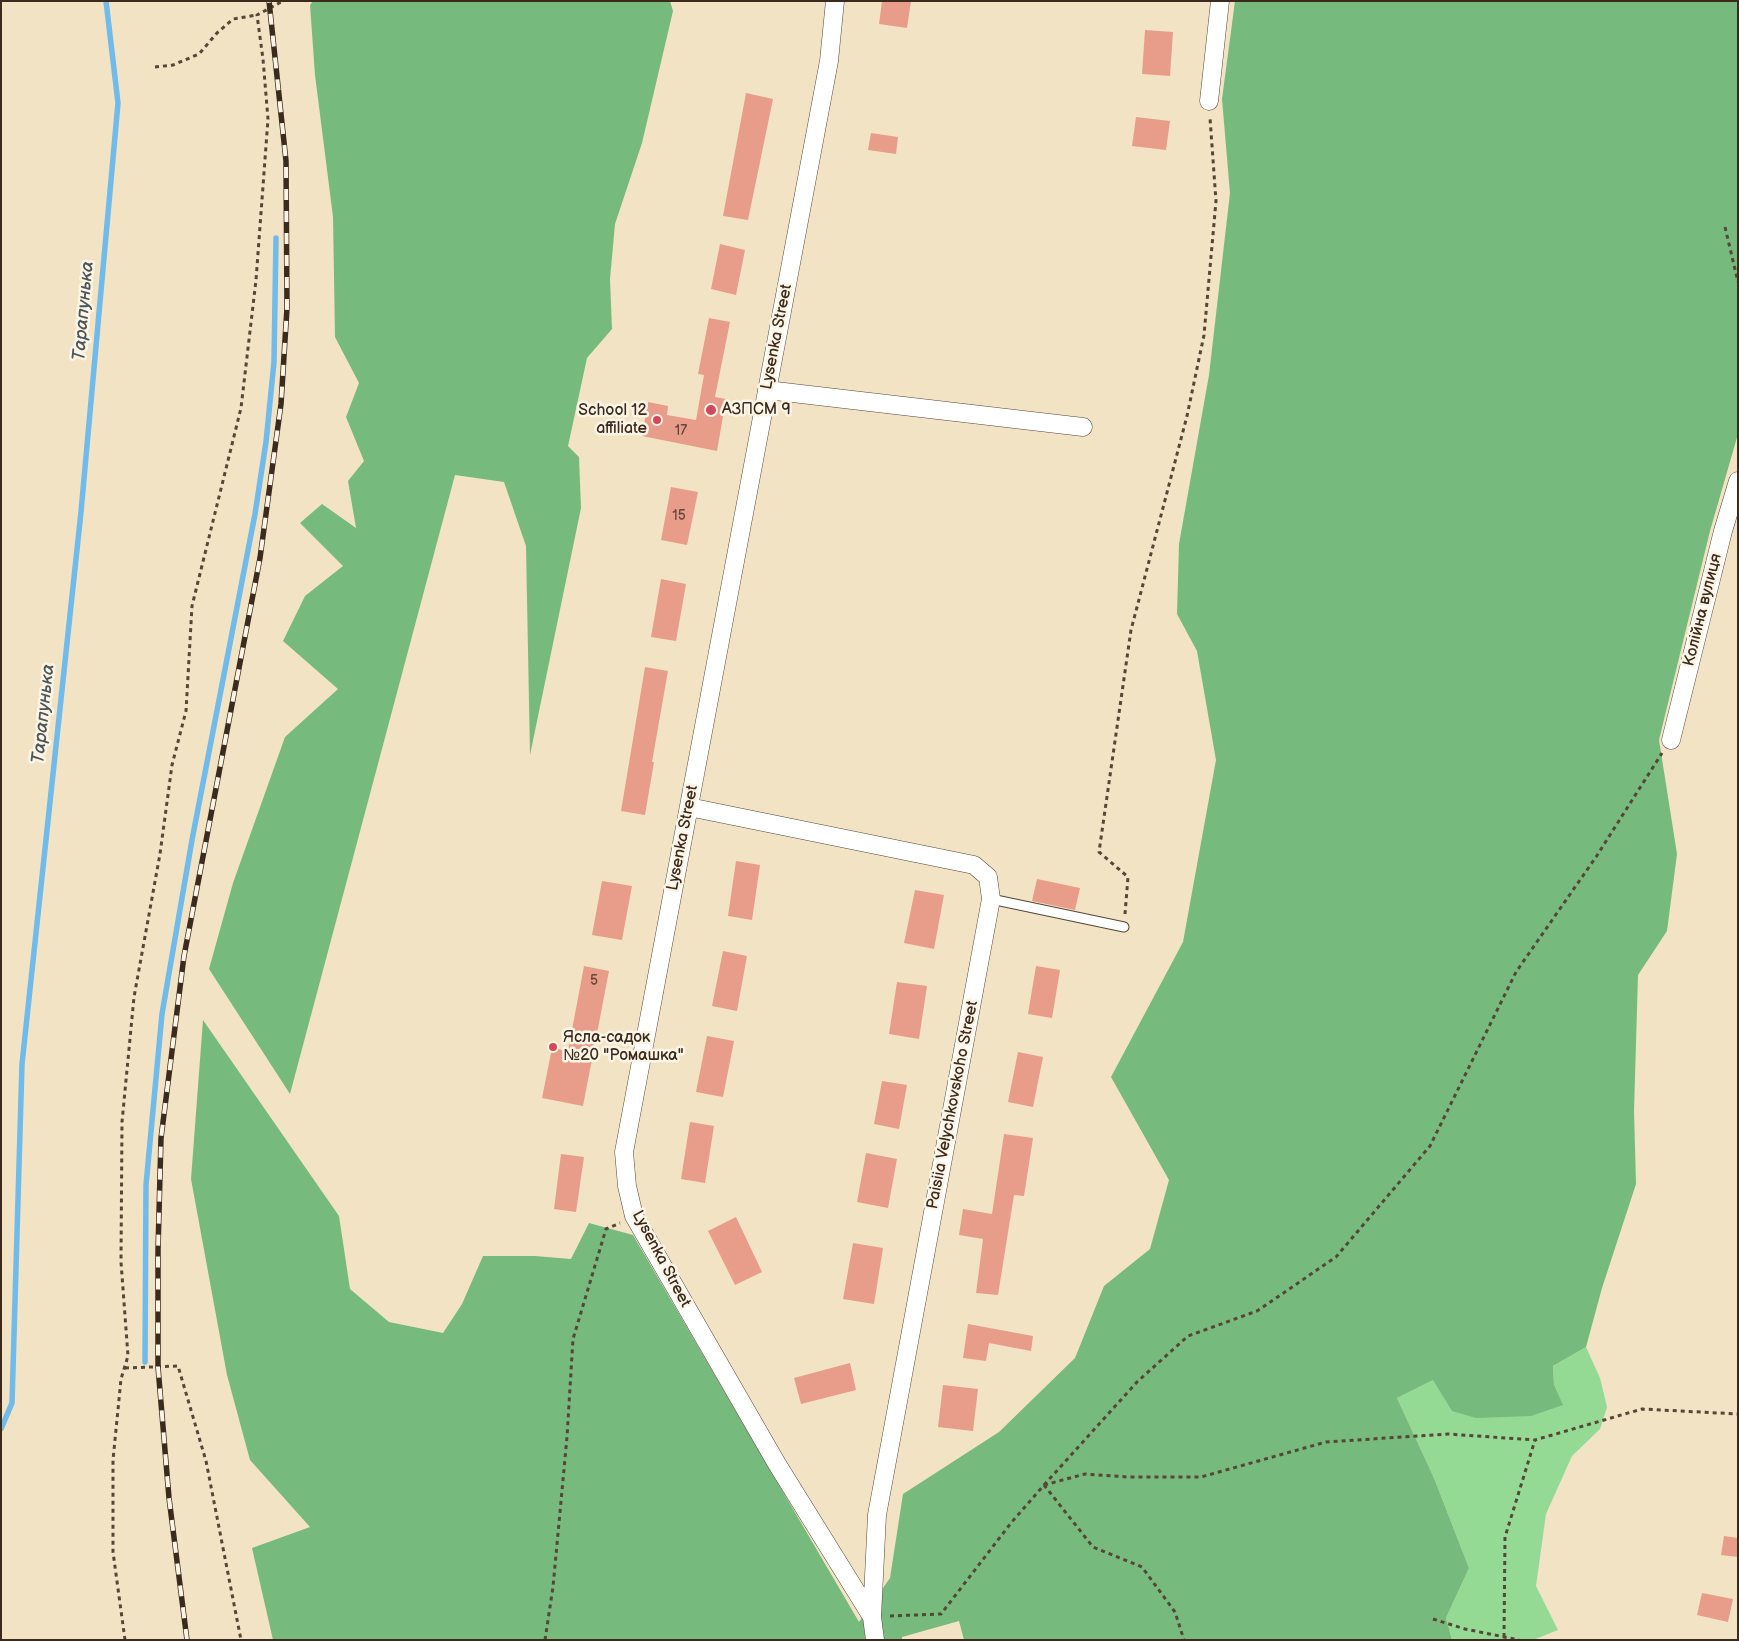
<!DOCTYPE html>
<meta charset="utf-8">
<style>
body{margin:0}
#map{position:relative;width:1739px;height:1641px;overflow:hidden;background:#f2e3c5;font-family:"Balsamiq Sans",sans-serif}
canvas{display:block}
.frame{position:absolute;inset:0;border:2px solid #3b2a1e;pointer-events:none}
</style>
<div id="map">
<canvas width="1739" height="1641"></canvas>
<div class="frame"></div>
</div>
<script>
const ctx = document.querySelector('canvas').getContext('2d');
ctx.lineJoin = 'round';
function fillPath(path, color) {
  ctx.fillStyle = color;
  ctx.fill(path, 'evenodd');
}
function toPath(rows) {
  const path = new Path2D();
  for (const r of rows) {
    path.moveTo(r[0], r[1]);
    for (let i = 2; i < r.length; i += 2) path.lineTo(r[i], r[i + 1]);
  }
  return path;
}
function strokePath(path, color, width, dash) {
  ctx.strokeStyle = color;
  ctx.lineWidth = width;
  ctx.lineCap = dash ? 'butt' : 'round';
  ctx.setLineDash(dash || []);
  ctx.stroke(path);
}
function label(font, color, halo, rows, align = 'center') {
  ctx.font = font + ' "Balsamiq Sans",sans-serif';
  ctx.lineWidth = 5;
  ctx.setLineDash([]);
  ctx.textBaseline = 'middle';
  ctx.strokeStyle = halo;
  ctx.fillStyle = color;
  for (const [text, x, y, turn = 0] of rows) {
    ctx.save();
    ctx.translate(x, y);
    ctx.rotate((+turn || 0) * Math.PI / 180);
    ctx.textAlign = isNaN(turn) ? turn : align;
    if (halo) ctx.strokeText(text, 0, 0);
    ctx.fillText(text, 0, 0);
    ctx.restore();
  }
}
fillPath(toPath([
 [1586,1347,1600,1378,1607,1407,1600,1429,1572,1456,1546,1514,1536,1586,1558,1630,1533,1640,1452,1640,1446,1618,1469,1568,1434,1478,1397,1398,1433,1380,1554,1385,1553,1366]
]), '#94da94');
fillPath(toPath([
 [313,1,670,1,673,11,642,143,615,224,610,279,612,329,587,358,568,446,579,457,581,508,530,755,526,546,504,482,455,475,290,1094,209,969,233,883,285,737,338,689,283,641,305,596,343,566,300,523,322,504,356,528,348,481,364,461,346,417,359,383,335,337,333,217,315,75,310,5],
 [1235,1,1738,1,1738,434,1710,531,1659,740,1677,854,1667,931,1638,975,1634,1111,1636,1184,1602,1288,1586,1347,1553,1366,1554,1385,1563,1405,1531,1416,1476,1418,1452,1411,1433,1380,1397,1398,1434,1478,1469,1568,1446,1618,1452,1640,964,1640,959,1621,902,1637,902,1640,273,1640,252,1548,310,1527,250,1460,227,1375,191,1179,203,1020,339,1216,350,1289,389,1322,443,1333,462,1304,483,1256,535,1256,571,1259,589,1223,633,1235,859,1622,890,1578,903,1494,999,1432,1075,1358,1104,1286,1150,1249,1169,1180,1111,1077,1183,942,1216,760,1197,651,1177,614,1179,544,1209,375,1230,193,1222,99]
]), '#77ba7e');
strokePath(toPath([
 [145,1362,146,1185,162,1014,192,840,255,514,266,442,274,362,276,238],
 [1,1429,12,1403,22,1064,81,512,118,103,106,1]
]), '#70bbe9', 5.5);
fillPath(toPath([
 [882,1,911,1,907,28,879,24],
 [1145,30,1173,32,1170,76,1142,74],
 [746,93,773,99,748,220,723,216],
 [1136,117,1170,121,1166,150,1132,146],
 [871,133,898,137,896,154,868,150],
 [720,244,745,250,736,295,711,289],
 [709,318,730,322,715,397,726,399,717,451,642,436,648,402,668,406,667,415,696,420,704,375,698,374],
 [671,487,698,492,687,545,661,540],
 [661,579,686,584,676,641,651,637],
 [645,667,668,671,652,762,654,762,645,815,621,811],
 [736,861,760,865,752,920,728,916],
 [1037,879,1080,888,1075,910,1032,901],
 [602,881,632,886,622,940,592,935],
 [915,890,944,895,934,949,904,943],
 [723,951,747,956,737,1011,712,1006],
 [584,966,609,971,583,1106,542,1098,552,1048,568,1051],
 [1036,966,1060,970,1052,1018,1028,1014],
 [897,982,927,986,919,1039,889,1034],
 [707,1036,734,1041,723,1097,696,1092],
 [1018,1052,1043,1057,1033,1107,1008,1102],
 [882,1081,907,1085,899,1129,874,1124],
 [690,1122,714,1126,705,1183,681,1179],
 [1004,1134,1033,1138,1024,1196,1014,1195,998,1295,976,1293,983,1239,959,1235,963,1209,992,1214],
 [866,1153,897,1159,888,1208,857,1202],
 [561,1154,584,1157,576,1212,554,1209],
 [736,1217,762,1272,735,1285,708,1231],
 [853,1243,883,1248,874,1304,843,1299],
 [968,1324,1033,1336,1031,1351,989,1343,986,1361,963,1358],
 [850,1363,856,1390,801,1404,794,1378],
 [943,1385,978,1389,973,1431,938,1427],
 [1724,1536,1738,1538,1738,1557,1721,1555],
 [1702,1593,1733,1599,1728,1622,1697,1615]
]), '#e89d8a');
const lane = toPath([
 [991,899,1124,927]
]);
const street = toPath([
 [835,1,829,61,624,1152,627,1186,634,1216,777,1464,872,1617],
 [1209,101,1220,1],
 [767,390,1083,427],
 [1671,740,1723,531,1738,481],
 [689,807,974,865,988,877,991,899,877,1515,872,1617,875,1640]
]);
strokePath(lane, '#564637', 11);
strokePath(street, '#564637', 19);
strokePath(toPath([
 [155,67,173,65,199,54,217,33,233,19,257,15],
 [1725,227,1738,282],
 [1125,914,1128,877,1099,852,1131,630,1187,416,1204,335,1216,201,1210,118],
 [125,1368,178,1366,206,1461,241,1640],
 [1044,1485,1137,1382,1188,1336,1257,1311,1336,1257,1430,1146,1516,972,1596,857,1662,753],
 [1044,1485,1085,1474,1128,1477,1201,1477,1326,1442,1448,1434,1535,1440,1642,1409,1738,1414],
 [890,1616,941,1614,1011,1523,1044,1485,1093,1547,1142,1567,1175,1612,1184,1640],
 [1433,1619,1465,1629,1519,1640],
 [1504,1637,1505,1537,1535,1440],
 [125,1640,113,1552,113,1460,121,1379,128,1356,121,1262,122,1122,134,997,160,854,172,765,186,711,192,606,241,408,256,280,268,119,263,59,257,15,283,1],
 [545,1640,553,1587,567,1437,573,1339,606,1229,620,1223]
]), '#564637', 3, [4, 4]);
strokePath(lane, '#fff', 9);
strokePath(street, '#fff', 18);
const rail = toPath([
 [187,1640,169,1498,158,1367,158,1250,161,1138,184,956,260,558,281,404,287,308,286,161,269,1]
]);
strokePath(rail, '#3b2a1e', 5.5);
strokePath(rail, '#fcf5e5', 4, [11]);
for (const [x, y, r, color] of [
 [711,410,6,"#d1495b"],
 [657,420,5,"#d1495b"],
 [553,1047,5,"#d1495b"]
]) {
  const dot = new Path2D();
  dot.arc(x, y, r, 0, 2 * Math.PI);
  ctx.fillStyle = color;
  ctx.fill(dot);
  strokePath(dot, '#fcf5e5', 2);
}
label('14px', '#664739', null, [
 ["17",681,431],
 ["15",679,516],
 ["5",594,981]
]);
label('16px', '#3b2a1e', '#fcf5e5', [
 ["Lysenka Street",777,337,-79],
 ["Колійна вулиця",1703,610,-76],
 ["Lysenka Street",683,838,-79],
 ["Paisiia Velychkovskoho Street",953,1105,-79],
 ["Lysenka Street",661,1259,62]
]);
label('16px', '#3b2a1e', '#fcf5e5', [
 ["АЗПСМ 9",722,410],
 ["School 12",647,411,"right"],
 ["affiliate",647,429,"right"],
 ["Ясла-садок",563,1038],
 ["№20 \"Ромашка\"",563,1056]
], 'left');
label('italic 18px', '#4b565b', '#fcf5e5', [
 ["Тарапунька",84,311,-85],
 ["Тарапунька",44,714,-84]
]);
</script>
